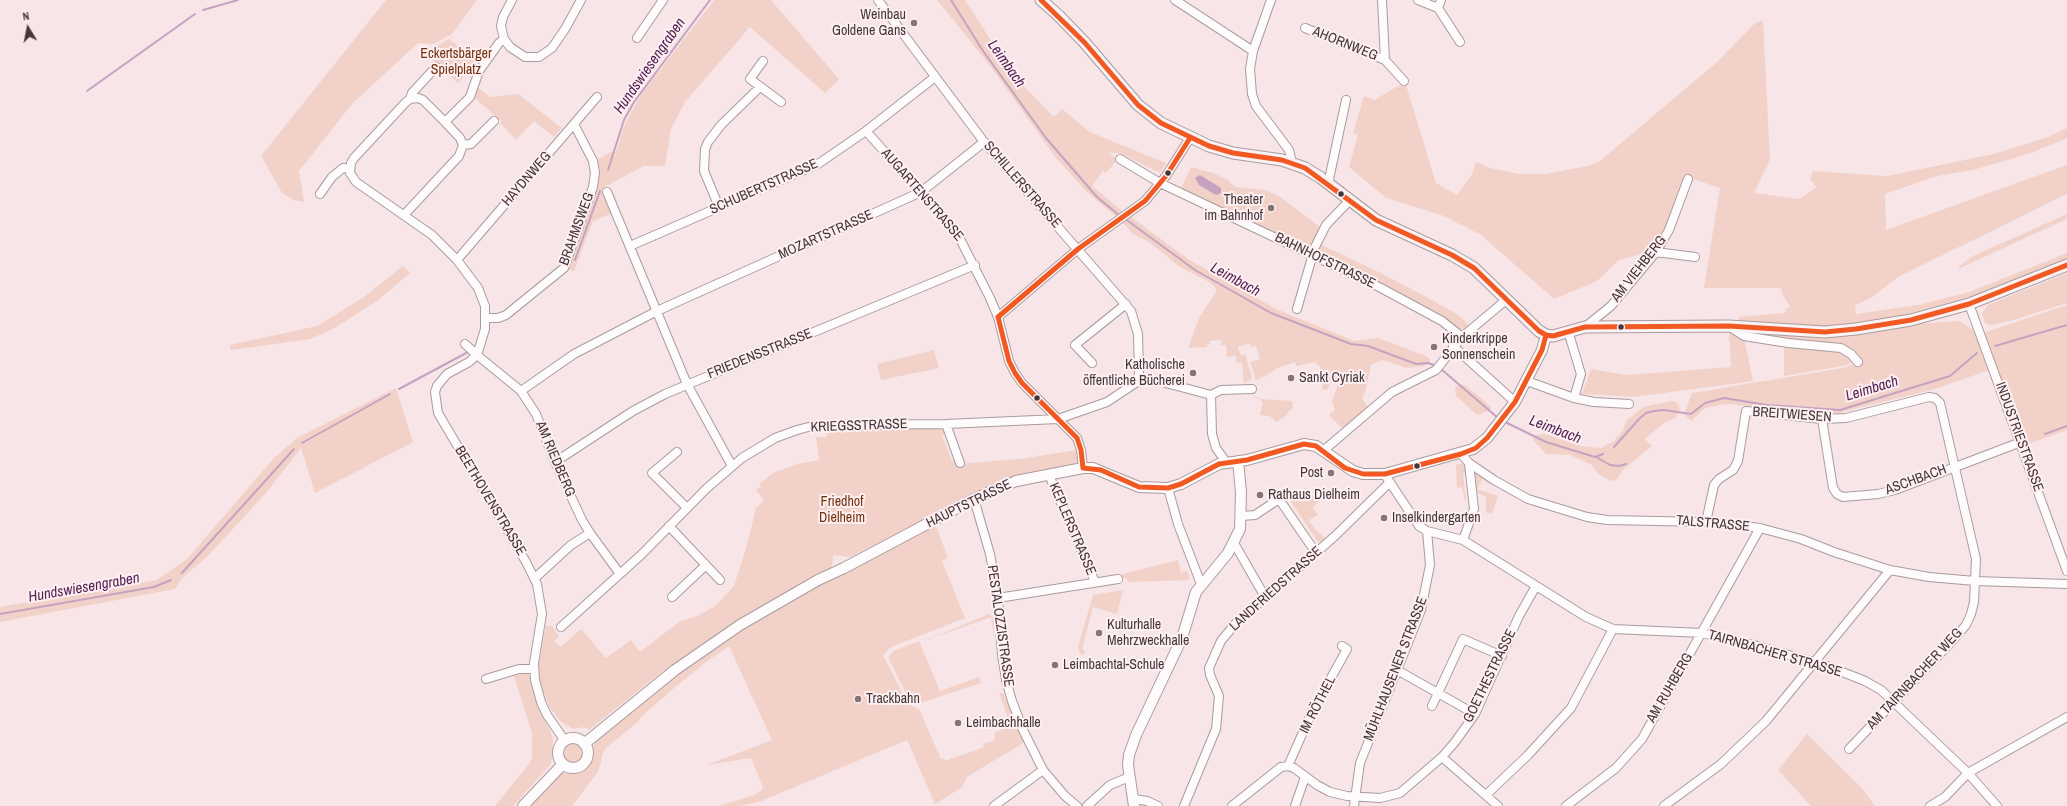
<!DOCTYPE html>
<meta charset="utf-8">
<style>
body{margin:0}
#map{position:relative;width:2067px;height:806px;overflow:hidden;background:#f7e5e8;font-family:"Archivo Narrow",sans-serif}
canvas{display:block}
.north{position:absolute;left:8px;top:8px;width:40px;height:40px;-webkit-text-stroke:3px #fef0f2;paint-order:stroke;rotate:350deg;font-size:11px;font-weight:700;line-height:16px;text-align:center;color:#443739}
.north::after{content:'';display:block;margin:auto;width:14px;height:18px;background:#443739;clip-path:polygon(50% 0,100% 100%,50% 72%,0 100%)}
</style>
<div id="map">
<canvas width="2067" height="806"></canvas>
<div class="north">N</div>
</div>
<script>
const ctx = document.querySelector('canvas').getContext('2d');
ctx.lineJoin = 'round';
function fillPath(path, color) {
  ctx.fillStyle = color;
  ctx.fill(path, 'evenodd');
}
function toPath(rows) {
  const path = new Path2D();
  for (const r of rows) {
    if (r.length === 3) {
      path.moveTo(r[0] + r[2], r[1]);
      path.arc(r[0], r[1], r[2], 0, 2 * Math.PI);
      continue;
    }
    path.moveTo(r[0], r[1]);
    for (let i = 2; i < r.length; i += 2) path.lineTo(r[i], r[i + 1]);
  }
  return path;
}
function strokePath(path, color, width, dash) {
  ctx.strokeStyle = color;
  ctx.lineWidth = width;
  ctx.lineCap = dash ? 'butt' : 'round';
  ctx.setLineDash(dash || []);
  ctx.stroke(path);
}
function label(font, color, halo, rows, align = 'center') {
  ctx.font = font + ' "Archivo Narrow",sans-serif';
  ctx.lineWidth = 4;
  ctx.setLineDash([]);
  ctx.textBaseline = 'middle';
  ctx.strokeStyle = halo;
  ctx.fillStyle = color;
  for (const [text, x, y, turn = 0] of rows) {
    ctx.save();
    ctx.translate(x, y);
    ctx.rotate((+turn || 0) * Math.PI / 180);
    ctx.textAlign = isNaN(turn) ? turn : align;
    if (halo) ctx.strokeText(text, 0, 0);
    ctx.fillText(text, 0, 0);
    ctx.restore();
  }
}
fillPath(toPath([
 [386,0,477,0,452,34,433,44,418,43,352,104,299,171,304,202,294,200,282,193,261,156],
 [714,0,771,0,839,79,825,93,750,27,685,102,671,129,665,166,644,166,604,187,615,212,593,221,574,271,564,268,593,187,593,161,613,151,616,152,624,126,640,96],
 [937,0,965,0,1014,76,1054,117,1062,109,1090,132,1166,163,1160,173,1120,153,1109,153,1117,160,1106,173,1103,171,1092,186,1122,211,1115,216,1086,191,1056,158,992,68],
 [1763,20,1770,160,1754,193,1799,199,1817,187,1810,179,1813,171,1887,176,1994,154,2048,137,2067,128,2067,138,2028,154,1973,170,1937,176,1885,194,1886,230,2067,165,2067,194,1898,277,1871,298,1855,305,1856,314,1918,305,1969,292,2067,253,2067,259,1973,296,1897,317,1858,325,1827,328,1739,323,1739,317,1785,313,1786,309,1790,307,1782,293,1781,288,1704,288,1720,188,1690,178,1665,230,1652,251,1619,260,1597,281,1554,299,1481,235,1441,215,1386,198,1349,167,1358,135,1353,133,1364,96,1374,100,1405,82,1436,183,1457,195,1472,174,1476,162,1490,168,1520,174,1545,174,1588,166,1600,161,1627,138,1716,63,1754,24],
 [449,39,477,60,458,83,424,53],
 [476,86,490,97,518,94,562,128,554,137,534,121,516,140,500,123,501,121,475,98],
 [1191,167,1213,173,1228,180,1235,187,1265,190,1279,196,1324,230,1317,243,1381,273,1428,298,1455,313,1464,320,1469,327,1465,330,1457,329,1179,192],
 [2067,214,2067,219,1960,268,1958,267,1973,256],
 [1131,217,1188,259,1276,309,1354,341,1378,338,1395,344,1428,357,1430,360,1428,363,1425,366,1406,368,1383,360,1371,365,1365,393,1362,399,1370,409,1345,431,1329,415,1335,410,1332,402,1339,381,1332,379,1328,389,1323,390,1322,387,1325,379,1320,376,1320,367,1315,362,1296,366,1295,362,1275,369,1271,373,1256,380,1250,362,1260,359,1256,346,1251,347,1250,343,1238,347,1241,356,1245,354,1252,378,1244,384,1242,362,1237,363,1236,356,1227,357,1226,345,1221,345,1221,340,1210,341,1210,344,1207,345,1207,347,1188,348,1199,318,1217,290,1211,283,1180,267,1149,242,1133,234,1123,223],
 [403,266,410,273,377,301,333,329,310,339,231,350,230,345,317,326,364,297],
 [2067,273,2067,303,2010,321,1990,325,1985,323,1982,313,1988,305],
 [2067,305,2067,430,2026,445,1995,368,1935,389,1838,413,1725,404,1705,408,1691,421,1684,414,1692,393,1843,368,1858,362,1859,360,1843,366,1784,376,1784,344,1746,334,1739,329,1779,333,1960,321,1973,330,1979,342,1983,333],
 [1729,332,1744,338,1753,381,1634,397,1582,394,1591,369,1626,375,1731,367],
 [934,350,939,368,881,380,877,364],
 [1460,384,1466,386,1481,398,1491,407,1490,410,1478,415,1475,413,1456,396,1455,388],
 [396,388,413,442,315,493,301,448,266,493,208,556,181,579,175,589,0,622,0,607,157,580,188,558,273,459,297,438],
 [1249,393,1260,399,1292,401,1293,408,1289,411,1287,415,1276,422,1270,416,1260,415,1263,402],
 [1671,401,1676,402,1679,406,1680,411,1675,418,1665,422,1645,439,1652,446,1624,469,1616,480,1611,481,1598,474,1592,465,1570,455,1546,454,1534,441,1533,438,1537,435,1545,434,1581,446,1601,448,1614,441,1623,430,1626,421,1643,407],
 [826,428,944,428,946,434,942,436,952,461,956,460,958,464,1020,459,1077,450,1078,459,1076,465,1039,475,944,511,850,557,833,555,832,568,703,644,658,675,589,730,585,727,573,729,560,721,549,706,541,687,539,675,539,663,546,625,552,626,559,636,554,641,561,647,581,629,606,658,631,640,640,652,679,622,699,615,715,606,734,586,747,545,756,508,764,500,756,490,761,486,759,484,773,473,797,464,819,460,816,437,827,437],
 [1461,464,1465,465,1467,473,1463,473,1466,500,1465,501,1462,487,1457,488,1456,465],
 [1472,471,1483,478,1477,489,1498,496,1492,514,1486,512,1486,497,1474,491],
 [1305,488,1310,497,1316,494,1320,500,1313,507,1318,515,1309,520,1314,528,1327,540,1324,543,1318,542,1289,499],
 [936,526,948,558,942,561,965,618,891,647,883,655,908,704,919,709,941,759,944,758,945,761,984,747,983,744,995,740,994,733,1011,726,999,693,1002,693,1004,694,1025,742,975,772,968,776,961,788,935,804,907,740,759,802,740,806,719,806,754,795,761,791,763,787,751,758,707,765,772,740,729,646,706,662,673,689,641,717,639,721,607,747,602,755,601,763,597,773,572,806,528,806,558,775,563,773,579,773,585,769,591,761,593,747,596,741,609,729,659,686,735,632,789,600],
 [1178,560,1181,572,1187,571,1190,580,1128,582,1127,578,1103,579],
 [1123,590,1117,614,1093,607,1082,649,1085,650,1084,655,1080,654,1078,647,1093,595],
 [989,614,994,617,994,636,991,617,932,638,930,640,927,640],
 [919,641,940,691,979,677,981,683,924,702,910,702,888,657,894,651],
 [527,672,532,680,537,701,553,738,552,760,550,765,513,806,495,806,529,764,532,758,532,733,514,676],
 [1807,734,1861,787,1875,806,1811,806,1778,770],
 [573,753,11]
]), '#f2d2c8');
fillPath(toPath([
 [1200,175,1221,188,1221,193,1217,195,1214,194,1199,185,1195,178]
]), '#c5a3c0');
strokePath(toPath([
 [951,0,983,51,1046,138,1097,197,1120,216],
 [203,10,238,0],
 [87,91,195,14],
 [608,170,624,120,634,102,710,0],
 [1124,218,1195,270,1271,313,1351,344,1368,346,1416,364,1428,363,1437,366],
 [575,260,600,191],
 [1995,346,2067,325],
 [1441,369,1498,418],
 [399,389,468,352],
 [1503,421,1546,442,1595,457,1603,454],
 [2045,434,2067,426],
 [302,443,390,394],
 [1614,447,1639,419,1646,413,1654,411,1664,410,1691,414,1705,403,1724,398,1767,405,1840,410,1950,376,1977,353],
 [1596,457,1610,465,1619,466,1626,464],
 [182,573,294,449],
 [0,614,154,587,171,580]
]), '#c5a3c0', 2);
const minor = toPath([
 [512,0,503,17,501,26,504,39,510,47,525,57,539,57,552,48,565,29,581,0],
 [1175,0,1253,51],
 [1271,0,1253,51,1250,69,1252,94,1256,106,1289,150,1292,163],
 [1382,0,1385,60,1404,81],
 [1418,0,1438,8,1460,42],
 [1438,8,1441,0],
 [1305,28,1385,60],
 [637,38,663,0],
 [763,61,750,79,781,102],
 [410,99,412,93,436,67],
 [445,122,470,97,479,71,499,43,504,39],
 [866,131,957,233,990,298,998,317,1009,361,1015,373,1022,383,1077,438,1081,450,1083,468],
 [463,145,471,144,494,121],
 [1120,159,1160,183,1381,288,1442,321,1462,337],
 [1328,184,1346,100],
 [607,192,687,384,732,466],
 [320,194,332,177,343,168,350,169],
 [719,207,704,171,705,149,708,142,721,125,760,87],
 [405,214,459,156,463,145,460,138,445,122,423,100,418,98,410,99,406,102,354,158,351,163,350,173,356,182,432,235,457,260,478,288,485,306,485,329,477,355,465,344],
 [630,246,818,164,866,131,935,77],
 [1656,252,1695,257],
 [457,260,597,97],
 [1969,304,2067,571],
 [1297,309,1315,247,1326,225,1350,200],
 [998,317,1078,249,1145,201,1166,176,1190,138],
 [486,318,498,318,506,315,564,268,593,187,595,173,593,161,574,124],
 [1585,327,1611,306,1656,252,1669,230,1688,179],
 [1730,327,1744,336,1788,343,1841,348,1851,354,1858,362],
 [1568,331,1581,374,1574,398],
 [1453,346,1515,402],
 [1092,363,1075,345,1126,304],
 [1139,379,1162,382,1211,395,1212,434,1216,448,1226,462],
 [1527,381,1574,398,1594,402,1629,404],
 [521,391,574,354,657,311,921,192,984,142],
 [1211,395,1221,390,1252,389],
 [1822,419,1833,488,1837,494,1843,497,1878,494,1895,490,2021,442],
 [946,424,960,463],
 [1323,451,1392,392,1436,370,1462,337,1506,300],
 [677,452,652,473,687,508],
 [1461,454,1469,463,1494,480,1528,499,1587,517,1607,520,1706,522,1760,528,1801,539,1834,552,1890,570,1929,577,1975,581,2067,584],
 [555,462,633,411,665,394,975,265],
 [1049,475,1095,582],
 [1168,488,1178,524,1201,584],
 [974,499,990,554,998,598,1002,654,1006,680,1012,701,1023,730,1043,770,1065,796,1077,806],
 [1241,516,1255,515,1279,499,1316,553],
 [1706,522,1714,485,1719,479,1733,470,1738,461,1746,411,1822,419,1846,418,1929,397,1935,398,1940,403,1976,559,1974,602,1971,614,1966,625,1953,640,1849,749],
 [669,526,720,580],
 [1427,531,1463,540,1586,617,1613,629,1702,633,1754,645,1827,666,1865,681,1881,690,1968,773,1945,797,1930,806],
 [1463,540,1474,509,1469,463],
 [1234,543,1265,597],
 [535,578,571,545,590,533],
 [672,597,706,565],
 [998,598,1118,579],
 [561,627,641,555,707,488,742,458,775,438,797,430,816,425,946,424,1058,419,1107,402,1137,382,1139,373,1138,334,1131,311,984,142,878,0],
 [1397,670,1475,714],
 [486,679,519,669,534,669],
 [1432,706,1463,639,1502,656],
 [565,741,547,715,541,702,535,680,534,663,542,614,537,584,526,562,438,413,435,392,437,386,447,374,469,362,477,355,521,391,536,414,555,462,582,520,590,533,620,574],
 [1442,757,1498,806],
 [1288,766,1311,714,1347,649,1342,646],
 [1486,795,1528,755,1571,708,1613,629],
 [1134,799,1147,801,1158,806],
 [994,806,1043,770],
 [1087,806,1110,785,1129,777],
 [1184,806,1216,729,1219,696,1210,675,1209,668,1221,641,1235,624,1335,536,1390,482],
 [1232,806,1281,767,1288,766,1294,768,1317,785,1330,792,1347,796,1380,798,1400,793,1442,757,1455,742,1475,714,1519,616,1536,586],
 [1295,806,1305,777],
 [1354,806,1360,763,1421,610,1430,565,1427,531,1419,526,1387,478],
 [1566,806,1616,768,1642,739,1760,528],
 [1664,806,1721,764,1766,721,1890,570],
 [1997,806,1968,773,2067,717]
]);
const tertiary = toPath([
 [573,753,15],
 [584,744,675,670,740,625,818,580,844,568,974,499,1016,481,1083,468,1093,468,1139,487,1168,488,1181,484,1219,464,1247,460,1304,444,1316,446,1353,471,1363,474,1385,474,1473,449,1487,438,1515,402,1542,350,1546,335],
 [523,806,563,764],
 [1134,806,1128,765,1129,755,1136,735,1182,638,1196,592,1228,553,1240,529,1241,492,1238,461]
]);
const secondary = toPath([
 [1041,0,1059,16,1085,43,1138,105,1161,123,1209,146,1233,153,1282,160,1305,168,1321,178,1376,220,1452,255,1474,268,1539,331,1546,335,1553,336,1585,327,1729,326,1825,332,1856,329,1911,320,1969,304,2067,265]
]);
strokePath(minor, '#a99c9e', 10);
strokePath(tertiary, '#a99c9e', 12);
strokePath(secondary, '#a99c9e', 13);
strokePath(minor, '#fefbfc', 8);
strokePath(tertiary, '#fefbfc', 10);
strokePath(secondary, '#f9f3f6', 11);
strokePath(toPath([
 [1041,0,1085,43,1138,105,1161,123,1209,146,1233,153,1282,160,1305,168,1376,220,1452,255,1474,268,1539,331,1546,335,1553,336,1585,327,1729,326,1825,332,1856,329,1911,320,1969,304,2067,265],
 [998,317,1078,249,1145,201,1166,176,1190,138],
 [998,317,1009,361,1015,373,1022,383,1077,438,1081,450,1083,468],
 [1083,468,1101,470,1139,487,1168,488,1181,484,1219,464,1247,460,1304,444,1316,446,1345,468,1363,474,1385,474,1461,454,1476,448,1487,438,1515,402,1542,350,1546,335]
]), '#f25922', 5);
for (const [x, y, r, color] of [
 [914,23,4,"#837476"],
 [1168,173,3.5,"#443739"],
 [1341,194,3.5,"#443739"],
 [1271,208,4,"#837476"],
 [1621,327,3.5,"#443739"],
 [1434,347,4,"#837476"],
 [1193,373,4,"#837476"],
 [1291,378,4,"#837476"],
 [1037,398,3.5,"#443739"],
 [1417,466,3.5,"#443739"],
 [1331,473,4,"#837476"],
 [1260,495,4,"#837476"],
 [1384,518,4,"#837476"],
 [1099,633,4,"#837476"],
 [1055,665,4,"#837476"],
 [858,699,4,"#837476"],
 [958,723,4,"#837476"]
]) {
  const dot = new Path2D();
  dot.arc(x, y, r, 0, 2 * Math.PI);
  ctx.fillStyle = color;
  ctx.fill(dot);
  strokePath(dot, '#fef0f2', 1.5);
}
label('14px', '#443739', '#fef0f2', [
 ["Weinbau",906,15,"right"],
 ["Goldene Gans",906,31,"right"],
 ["Theater",1263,200,"right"],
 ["im Bahnhof",1263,216,"right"],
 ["Kinderkrippe",1442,339],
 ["Sonnenschein",1442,355],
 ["Katholische",1185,365,"right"],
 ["öffentliche Bücherei",1185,381,"right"],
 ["Sankt Cyriak",1299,378],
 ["Post",1323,473,"right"],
 ["Rathaus Dielheim",1268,495],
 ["Inselkindergarten",1392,518],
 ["Kulturhalle",1107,625],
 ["Mehrzweckhalle",1107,641],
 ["Leimbachtal-Schule",1063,665],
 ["Trackbahn",866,699],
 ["Leimbachhalle",966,723]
], 'left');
label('14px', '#443739', '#fef0f2', [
 ["AHORNWEG",1345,44,22],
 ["HAYDNWEG",527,179,-49],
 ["SCHILLERSTRASSE",1022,185,49],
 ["SCHUBERTSTRASSE",764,187,-24],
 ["AUGARTENSTRASSE",922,195,49],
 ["BRAHMSWEG",577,229,-70],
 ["MOZARTSTRASSE",826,235,-24],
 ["BAHNHOFSTRASSE",1325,261,26],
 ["AM VIEHBERG",1639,269,-52],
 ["FRIEDENSSTRASSE",760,354,-22],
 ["BREITWIESEN",1792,415,4],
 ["KRIEGSSTRASSE",859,426,-2],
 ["INDUSTRIESTRASSE",2019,437,70],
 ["AM RIEDBERG",555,459,67],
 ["ASCHBACH",1916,480,-20],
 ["BEETHOVENSTRASSE",490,501,59],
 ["HAUPTSTRASSE",969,504,-26],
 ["TALSTRASSE",1713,524,5],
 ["KEPLERSTRASSE",1072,529,67],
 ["LANDFRIEDSTRASSE",1276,589,-42],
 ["PESTALOZZISTRASSE",1000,626,82],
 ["TAIRNBACHER STRASSE",1775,654,16],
 ["MÜHLHAUSENER STRASSE",1396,669,-69],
 ["GOETHESTRASSE",1490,676,-64],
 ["AM TAIRNBACHER WEG",1915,679,-47],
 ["AM RUHBERG",1670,688,-60],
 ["IM RÖTHEL",1318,705,-63]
]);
label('14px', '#72300d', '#fef0f2', [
 ["Eckertsbärger",456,54],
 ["Spielplatz",456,70],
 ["Friedhof",842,502],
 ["Dielheim",842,518]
]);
label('italic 15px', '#511f52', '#fef0f2', [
 ["Leimbach",1006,64,55],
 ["Hundswiesengraben",650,66,-55],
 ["Leimbach",1235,280,29],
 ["Leimbach",1872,389,-17],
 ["Leimbach",1555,430,21],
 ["Hundswiesengraben",84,588,-10]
]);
</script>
